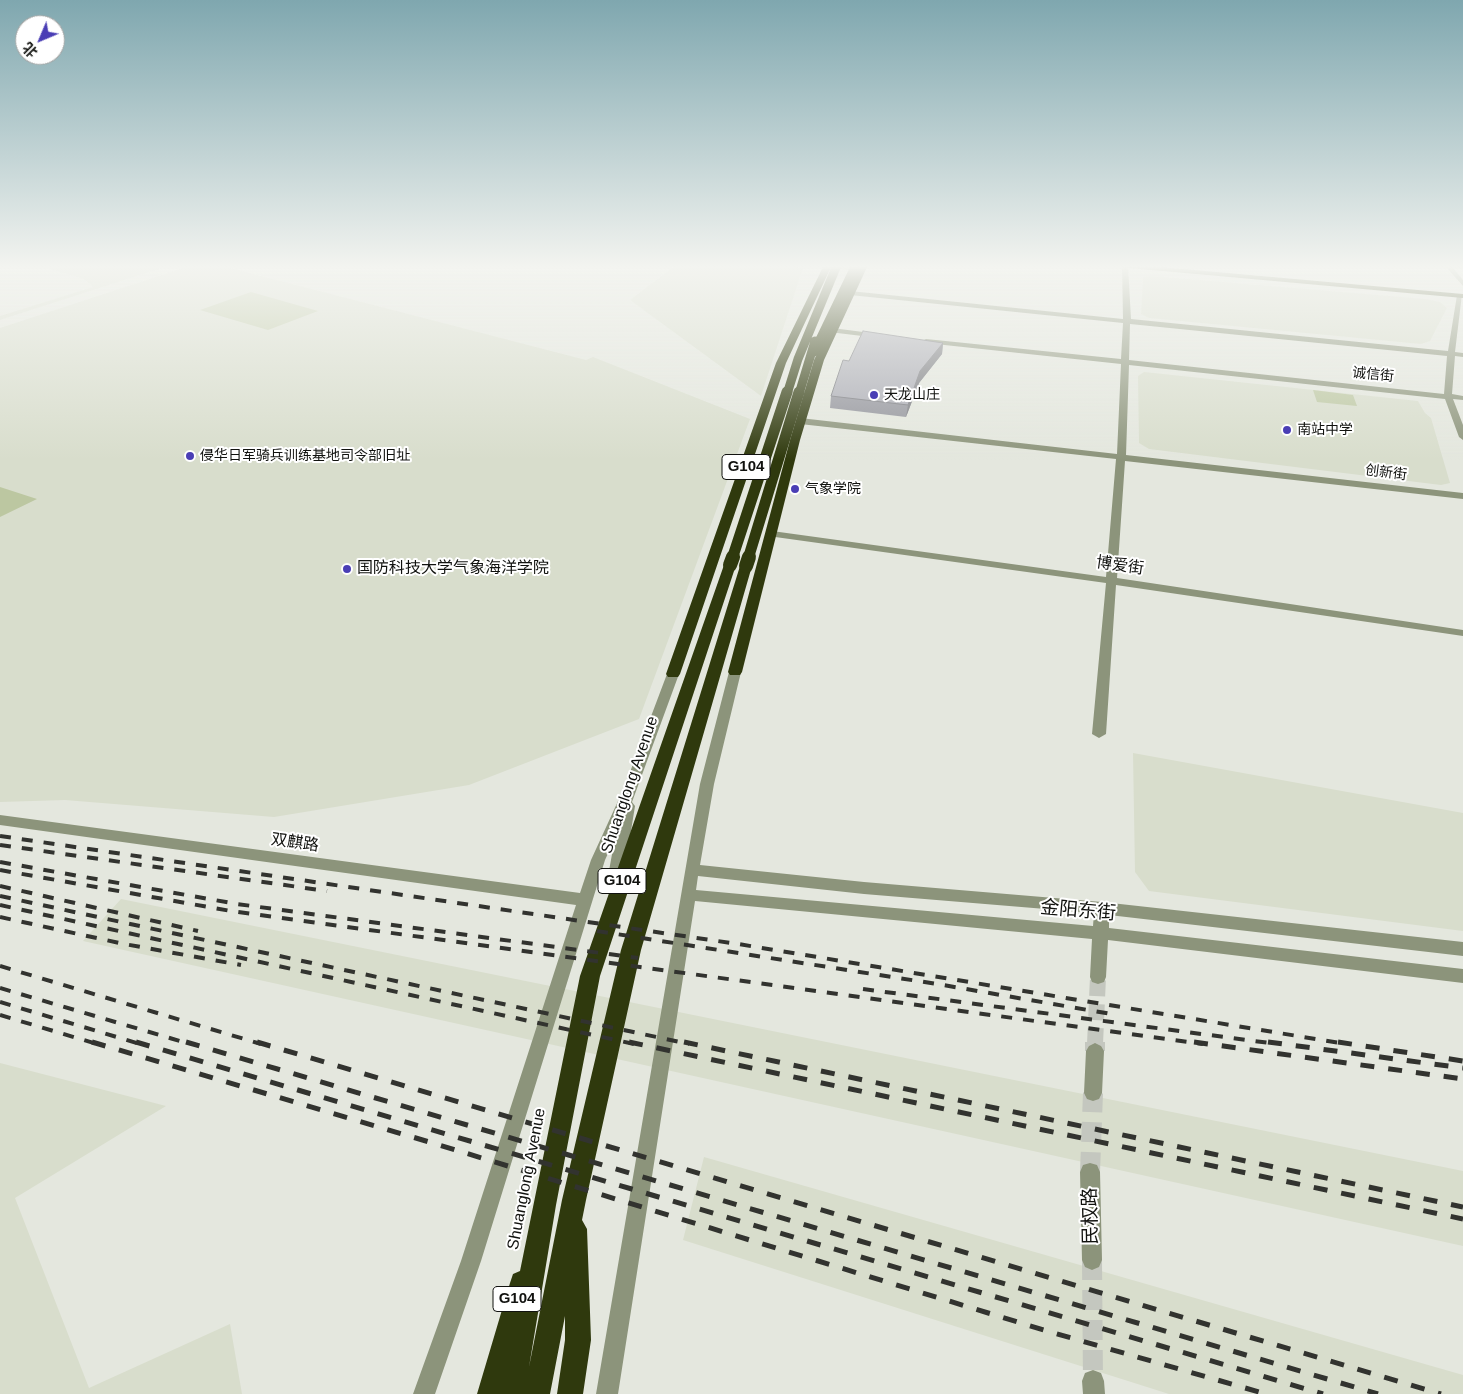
<!DOCTYPE html>
<meta charset="utf-8">
<style>
body{margin:0}
#map{position:relative;width:1463px;height:1394px;overflow:hidden;background:#e4e7de;font-family:Arial,"Noto Sans SC",sans-serif}
canvas{display:block}
.north{position:absolute;left:15px;top:15px;width:50px;height:50px;box-sizing:border-box;background:#fff;border:1px solid #a0a09f;border-radius:50%;rotate:225deg;font-size:14px;font-weight:700;line-height:20px;text-align:center;color:#11120f}
.north::after{content:'';display:block;margin:auto;width:18px;height:22px;background:#4a3eb5;clip-path:polygon(50% 0,100% 100%,50% 72%,0 100%)}
</style>
<div id="map">
<canvas width="1463" height="1394"></canvas>
<div class="north">北</div>
</div>
<script>
const ctx = document.querySelector('canvas').getContext('2d');
ctx.lineJoin = 'round';
function fillPath(path, color) {
  ctx.fillStyle = color;
  ctx.fill(path, 'evenodd');
}
function toPath(rows) {
  const path = new Path2D();
  for (const r of rows) {
    path.moveTo(r[0], r[1]);
    for (let i = 2; i < r.length; i += 2) path.lineTo(r[i], r[i + 1]);
  }
  return path;
}
function strokePath(path, color, width, dash) {
  ctx.strokeStyle = color;
  ctx.lineWidth = width;
  ctx.lineCap = dash ? 'butt' : 'round';
  ctx.setLineDash(dash || []);
  ctx.stroke(path);
}
function label(font, color, halo, rows, align = 'center') {
  ctx.font = font + ' Arial,"Noto Sans SC",sans-serif';
  ctx.lineWidth = 4;
  ctx.setLineDash([]);
  ctx.textBaseline = 'middle';
  ctx.strokeStyle = halo;
  ctx.fillStyle = color;
  for (const [text, x, y, turn = 0] of rows) {
    ctx.save();
    ctx.translate(x, y);
    ctx.rotate((+turn || 0) * Math.PI / 180);
    ctx.textAlign = isNaN(turn) ? turn : align;
    if (halo) ctx.strokeText(text, 0, 0);
    ctx.fillText(text, 0, 0);
    ctx.restore();
  }
}
fillPath(toPath([
 [36,265,171,265,0,320,0,316,93,287,84,279],
 [192,265,219,265,586,360,593,357,750,419,639,719,469,785,274,817,65,800,0,802,0,328],
 [676,265,772,265,803,268,761,396,630,300],
 [1153,276,1425,299,1440,302,1447,308,1430,341,1421,344,1149,318,1141,314,1143,277],
 [1144,372,1418,401,1425,413,1431,418,1450,483,1441,485,1149,449,1139,443,1138,376],
 [1133,753,1463,813,1463,931,1149,891,1135,872],
 [121,899,1463,1171,1463,1246,83,941],
 [0,1063,166,1106,15,1198,89,1388,230,1324,242,1394,0,1394],
 [704,1157,1463,1375,1463,1394,1169,1394,683,1240]
]), '#d8ddcc');
fillPath(toPath([
 [251,292,318,311,268,330,200,310],
 [1313,390,1353,395,1357,406,1317,402],
 [0,487,37,499,0,517]
]), '#bcc7a1');
strokePath(toPath([
 [1095,1044,1098,977]
]), '#c4c7bf', 16, [16, 8]);
strokePath(toPath([
 [1095,1051,1095,1042],
 [1090,1172,1093,1093],
 [1092,1260,1093,1381]
]), '#c4c7bf', 20, [20, 10]);
fillPath(toPath([
 [815,265,837,265,864,269,861,271,818,267,815,265],
 [1122,265,1128,265,1131,319,1448,351,1457,295,1462,294,1455,352,1463,353,1463,357,1455,356,1452,394,1463,396,1463,400,1453,399,1463,425,1463,440,1459,437,1445,399,1129,365,1126,455,1463,493,1463,499,1125,461,1117,578,1463,630,1463,636,1116,585,1106,734,1099,738,1092,734,1106,583,768,536,768,532,772,531,1106,577,1116,459,800,424,796,421,800,418,1117,454,1121,364,926,343,922,341,926,339,1121,359,1123,323,850,295,847,293,850,291,1123,319,1122,265],
 [1130,324,1447,356,1444,394,1129,360,1130,324],
 [1426,265,1463,265,1463,268,1453,268,1463,280,1463,286,1446,267,1429,267,1426,265],
 [832,328,879,334,883,336,879,338,829,332,828,330,832,328],
 [735,668,741,672,714,784,700,865,864,882,1102,902,1463,942,1463,956,1109,915,1109,928,1463,969,1463,983,1108,940,1106,977,1104,982,1098,984,1092,982,1090,977,1092,939,695,901,618,1394,596,1394,700,784,729,672,735,668],
 [698,876,864,894,1094,913,1093,926,696,890,698,876],
 [673,670,679,674,632,802,635,806,622,887,619,891,614,893,609,891,606,887,615,838,605,860,481,1261,435,1394,413,1394,461,1261,576,905,0,825,0,815,580,893,591,860,624,788,667,674,673,670],
 [1095,1043,1101,1046,1104,1051,1102,1093,1099,1099,1093,1101,1087,1099,1084,1093,1086,1051,1089,1046,1095,1043],
 [1090,1163,1097,1165,1100,1172,1102,1260,1099,1267,1092,1270,1085,1267,1082,1260,1080,1172,1083,1165,1090,1163],
 [1093,1370,1101,1373,1104,1381,1105,1394,1083,1394,1082,1381,1085,1373,1093,1370]
]), '#8c947b');
fillPath(toPath([
 [1115,265,1138,265,1463,294,1463,298,1118,267,1115,265]
]), '#465123');
fillPath(toPath([
 [824,265,832,265,786,363,680,674,678,677,668,677,666,674,776,363,824,265],
 [860,265,868,265,824,360,800,440,742,672,740,675,730,675,728,672,790,440,814,360,860,265],
 [730,561,736,565,600,976,556,1205,529,1367,562,1200,621,950,740,566,741,563,751,563,752,566,641,950,586,1200,582,1220,587,1229,591,1340,583,1394,557,1394,565,1340,565,1316,550,1394,477,1394,510,1283,513,1274,520,1271,580,976,724,565,730,561]
]), '#2f390d');
strokePath(toPath([
 [0,836,738,944,1346,1044],
 [0,845,327,891],
 [0,862,237,904,638,958],
 [0,870,231,911,1203,1044],
 [0,886,198,931],
 [0,896,689,1044],
 [0,905,634,1044],
 [0,917,124,944,241,965],
 [597,931,937,984,1117,1015],
 [0,966,261,1044],
 [0,988,190,1044],
 [863,989,1277,1044],
 [0,1002,140,1044],
 [0,1015,97,1044]
]), '#32332f', 4, [11, 11]);
strokePath(toPath([
 [92,1042,436,1144,1047,1331,1266,1394],
 [136,1042,1323,1394],
 [186,1042,1378,1394],
 [257,1042,1441,1394],
 [629,1042,1463,1219],
 [684,1042,1463,1207],
 [1194,1042,1463,1079],
 [1268,1042,1463,1068],
 [1338,1042,1463,1061]
]), '#32332f', 5, [14, 14]);
strokePath(toPath([
 [814,352,856,265],
 [787,394,798,359,837,265],
 [799,394,815,341]
]), '#2f390d', 9);
strokePath(toPath([
 [732,559,787,392],
 [748,559,799,392]
]), '#2f390d', 11);
strokePath(toPath([
 [730,565,733,557],
 [746,566,749,557]
]), '#2f390d', 14);
fillPath(toPath([
 [943,343,942,354,919,383,906,417,830,408,831,396]
]), '#92939b');
fillPath(toPath([
 [943,343,942,354,919,383,906,417,908,405,920,371]
]), '#77787e');
const building = toPath([
 [863,331,943,343,920,371,908,405,831,396,843,360,849,361,863,331]
]);
fillPath(building, '#aaabb4');
strokePath(building, '#77787e', 1);
const sky = ctx.createLinearGradient(0, 0, 0, 460);
sky.addColorStop(0, '#7fa7af');
sky.addColorStop(0.58, '#f3f4f0');
sky.addColorStop(1, '#f3f4f000');
ctx.fillStyle = sky;
ctx.fillRect(0, 0, 1463, 460);
for (const [x, y, r, color] of [
 [874,395,5,"#4a3eb5"],
 [1287,430,5,"#4a3eb5"],
 [190,456,5,"#4a3eb5"],
 [795,489,5,"#4a3eb5"],
 [347,569,5,"#4a3eb5"]
]) {
  const dot = new Path2D();
  dot.arc(x, y, r, 0, 2 * Math.PI);
  ctx.fillStyle = color;
  ctx.fill(dot);
  strokePath(dot, '#fff', 2);
}
label('14px', '#11120f', '#fff', [
 ["诚信街",1373,375,6],
 ["创新街",1386,473,7]
]);
label('14px', '#11120f', '#fff', [
 ["天龙山庄",884,395],
 ["南站中学",1297,430],
 ["侵华日军骑兵训练基地司令部旧址",200,456],
 ["气象学院",805,489]
], 'left');
for (const [x, y, w] of [
 [746,467,48],
 [622,881,48],
 [517,1299,48]
]) {
  const box = new Path2D();
  box.roundRect(x - w / 2, y - 12.5, w, 25, 4);
  ctx.fillStyle = '#fff';
  ctx.fill(box);
  strokePath(box, '#11120f', 1);
}
label('bold 15px', '#11120f', null, [
 ["G104",746,467],
 ["G104",622,881],
 ["G104",517,1299]
]);
label('16px', '#11120f', '#fff', [
 ["博爱街",1120,566,8],
 ["Shuanglong Avenue",630,785,-71],
 ["双麒路",295,843,8],
 ["Shuanglong Avenue",527,1179,-79]
]);
label('16px', '#11120f', '#fff', [
 ["国防科技大学气象海洋学院",357,569]
], 'left');
label('19px', '#11120f', '#fff', [
 ["金阳东街",1078,911,5],
 ["民权路",1091,1216,-91]
]);
</script>
